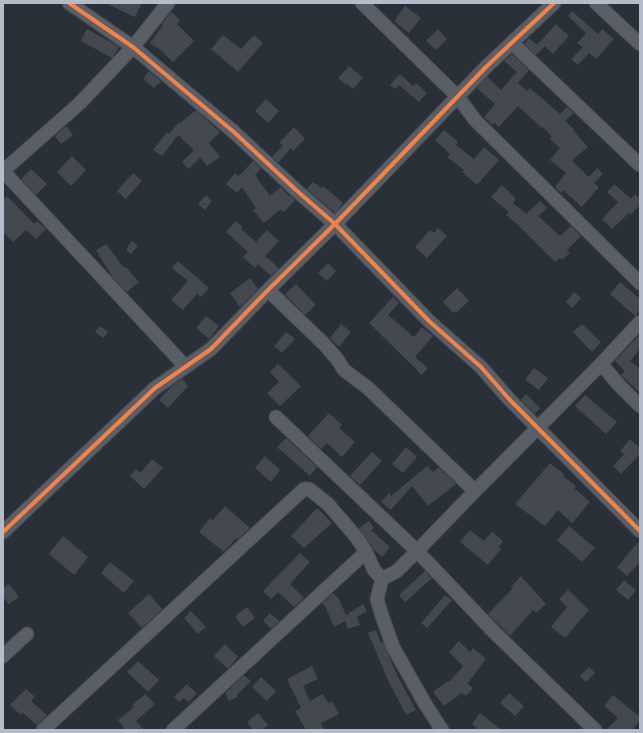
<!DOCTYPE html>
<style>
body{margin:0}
#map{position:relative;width:643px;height:733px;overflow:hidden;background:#2a3038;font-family:Jost,sans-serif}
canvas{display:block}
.frame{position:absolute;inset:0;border:4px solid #b4bcc9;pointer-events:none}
</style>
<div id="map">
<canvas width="643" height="733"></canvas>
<div class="frame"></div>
</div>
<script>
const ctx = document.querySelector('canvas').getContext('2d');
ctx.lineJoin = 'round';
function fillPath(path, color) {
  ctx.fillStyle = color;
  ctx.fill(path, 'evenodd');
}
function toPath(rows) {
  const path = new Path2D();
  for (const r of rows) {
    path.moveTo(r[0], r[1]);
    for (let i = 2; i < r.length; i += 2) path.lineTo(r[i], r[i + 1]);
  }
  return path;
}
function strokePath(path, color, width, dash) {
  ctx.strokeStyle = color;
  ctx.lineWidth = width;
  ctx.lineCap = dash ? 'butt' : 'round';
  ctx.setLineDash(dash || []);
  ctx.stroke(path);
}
fillPath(toPath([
 [105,3,142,3,135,17],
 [405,6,421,18,409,33,394,21],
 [572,11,598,34,602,29,614,39,596,59,589,53,578,65,571,59,583,47,577,43,586,33,568,16],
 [171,12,180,20,177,24,194,41,173,62,157,47,157,48,150,43,163,25,162,24],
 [556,24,569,36,553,54,545,46,536,55,524,44,529,38,537,45],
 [87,29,119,47,112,58,81,41],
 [438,29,447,39,436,50,426,41],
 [223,35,241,49,254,35,263,43,238,72,211,49],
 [512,54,529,70,518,83,527,91,530,88,560,114,567,107,574,113,565,121,574,129,573,130,588,147,572,160,574,162,574,163,589,177,597,168,603,174,594,183,599,187,582,207,563,190,561,193,555,187,566,173,550,160,560,148,550,139,552,137,543,127,542,128,518,106,499,127,495,123,493,125,484,117,495,104,477,88,487,77,501,90,517,72,504,61],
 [349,66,363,78,353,89,347,84,346,85,338,78],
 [149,71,161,81,154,88,143,79],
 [400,74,413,86,416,83,427,93,419,102,399,85,395,89,390,85],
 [266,99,279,111,268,123,255,111],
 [196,110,220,132,209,143,220,157,207,166,200,157,189,169,182,162,194,150,178,135,162,156,153,150,167,132,169,134,179,122,180,123],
 [66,126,73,135,61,144,55,136],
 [294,127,305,139,293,151,291,148,278,163,272,157,283,145,279,143],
 [444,130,458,142,456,145,474,159,484,147,499,160,477,185,462,172,464,170,447,157,450,154,435,140],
 [72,156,86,170,71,186,57,172],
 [253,161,261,168,255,175,270,196,281,187,289,196,290,195,295,200,284,212,281,209,264,223,253,210,256,208,242,187,237,193,226,184,235,173,239,176],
 [31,169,47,184,36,195,21,179],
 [133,173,142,181,126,199,117,191],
 [313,182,321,188,323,186,343,203,335,213,307,189],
 [614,184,631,199,635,194,640,199,640,205,631,214,629,213,612,229,602,219,618,202,607,192],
 [502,185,516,199,513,203,526,214,540,201,547,208,538,216,560,236,571,226,581,236,567,250,570,253,562,260,560,258,555,262,517,224,506,215,509,212,491,197],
 [206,195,212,201,205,210,198,204],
 [7,196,34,224,37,221,46,229,36,239,26,230,13,242,3,232,3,199],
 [236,221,243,227,241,229,256,242,267,230,279,241,265,256,279,268,271,276,258,264,255,268,243,257,248,252,226,232],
 [438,228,447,236,427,258,415,247,430,230,434,233],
 [132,241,138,246,131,254,127,250,127,248],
 [106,244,124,268,126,267,139,282,127,292,113,278,96,250],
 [178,261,209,288,201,297,197,294,183,310,171,300,188,281,172,268],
 [328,263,336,271,327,281,318,273],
 [250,278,258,289,240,307,230,293],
 [620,282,640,299,640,311,635,316,610,294],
 [296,284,316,305,305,315,285,294],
 [457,288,469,301,456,313,454,311,453,313,443,302],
 [574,292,581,298,572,308,566,302],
 [393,297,399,303,388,315,414,337,422,327,433,336,415,357,428,368,422,375,369,323],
 [206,316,219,326,209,339,196,328],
 [341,324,351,332,339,347,330,338],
 [582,324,601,342,592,352,573,332],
 [100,326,108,332,103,338,95,332],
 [286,332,295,339,282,353,274,346],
 [640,334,640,349,630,361,640,369,640,393,621,375,625,371,615,361],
 [278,364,301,386,280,406,267,393,279,382,270,372],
 [534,368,548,378,539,390,525,380],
 [182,379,188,386,168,408,159,400,171,387],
 [526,394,540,408,535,414,521,400],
 [585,395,617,422,606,434,575,406],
 [329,413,342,425,339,428,355,442,342,457,327,443,321,449,308,436],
 [286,438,317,467,310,476,277,447],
 [630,439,640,448,640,454,621,474,613,466,624,454,620,451],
 [406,447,417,457,403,473,392,464],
 [372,452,382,461,360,485,350,476],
 [265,456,280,470,271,482,255,468],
 [152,459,163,468,144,489,130,476,136,469,140,473],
 [550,463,564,474,563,476,576,486,574,488,590,502,572,523,558,510,545,526,515,504],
 [427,466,433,472,439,467,456,484,428,506,412,486,391,510,381,502,389,493,391,496],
 [225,506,250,528,238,539,236,538,224,552,199,532,210,518,213,520],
 [317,508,332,523,304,548,291,536],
 [369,521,374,528,371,530,390,547,382,557,374,550,359,528],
 [569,526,595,548,582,562,557,540],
 [470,530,484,541,492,532,503,541,499,547,501,549,488,565,460,542],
 [63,536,88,557,74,575,49,554],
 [640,540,640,562,627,576,617,567],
 [300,553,310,562,290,584,304,598,294,607,278,592,271,599,263,591],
 [110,562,134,581,124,593,101,573],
 [425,571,432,578,405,602,399,595],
 [521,576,546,604,536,613,533,610,510,636,488,614,513,588,511,587],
 [624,580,636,590,628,600,616,590],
 [9,584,19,597,9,604,3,597,3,589],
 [568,590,589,610,565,638,551,627,567,607,559,599],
 [333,593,339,599,346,615,363,604,367,611,357,617,360,625,348,629,345,621,334,627,325,606,322,603],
 [149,594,162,609,142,628,128,613],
 [445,595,452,600,427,628,421,623],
 [247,607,255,618,243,627,235,616],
 [191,611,206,627,198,634,184,618],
 [270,613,279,621,271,629,263,621],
 [376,630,381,643,383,642,397,675,416,710,406,715,388,680,368,633],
 [459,641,470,652,473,648,486,659,467,684,473,688,466,696,462,693,444,706,433,692,448,681,449,682,463,666,449,652],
 [225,644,238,657,228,669,214,656],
 [138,661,159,680,148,692,127,672],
 [312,666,318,679,303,686,310,701,323,694,328,703,332,701,339,714,321,723,324,730,306,730,295,711,301,708,287,679],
 [589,667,595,673,586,682,580,676],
 [244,675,251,681,237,695,238,697,229,701,225,693],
 [261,677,276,691,267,701,252,687],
 [187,684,197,694,188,702,184,698,179,702,174,697],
 [26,689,35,697,31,701,47,715,37,725,23,713,21,715,10,705],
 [509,693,524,706,515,716,500,703],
 [145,694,155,704,136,721,144,730,126,730,118,720,134,707,132,705],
 [613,695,640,717,640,721,632,730,606,730,618,718,604,706],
 [258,713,268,725,261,730,253,730,247,722],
 [480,713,501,730,479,730,472,724]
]), '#444950');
const minor = toPath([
 [69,3,133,47,235,133,296,190,335,224,429,321,481,367,509,399,640,531],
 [362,3,458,97,475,120,640,283],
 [596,3,640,44],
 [512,43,640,165],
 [3,171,185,366],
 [3,171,80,103,133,47,168,3],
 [268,290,324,344,337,359,344,370,368,388,475,491],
 [601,364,619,385,640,406],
 [276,417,417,551,495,633,595,730],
 [3,532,155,388,211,349,268,290,335,224,486,67,554,3],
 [382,579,397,571,417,551,475,491,601,364,640,322],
 [382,579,377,599,381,613,393,647,424,702,442,730],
 [3,656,27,634],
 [43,730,304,489,309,489,328,504,357,538,366,552,374,570,382,579],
 [173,730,366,552]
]);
strokePath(minor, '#484c53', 15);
strokePath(minor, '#5a5e66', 13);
strokePath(toPath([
 [69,3,133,47,235,133,296,190,335,224,429,321,481,367,509,399,640,531],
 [3,532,155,388,211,349,268,290,335,224,486,67,554,3]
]), '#f48246', 4);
</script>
